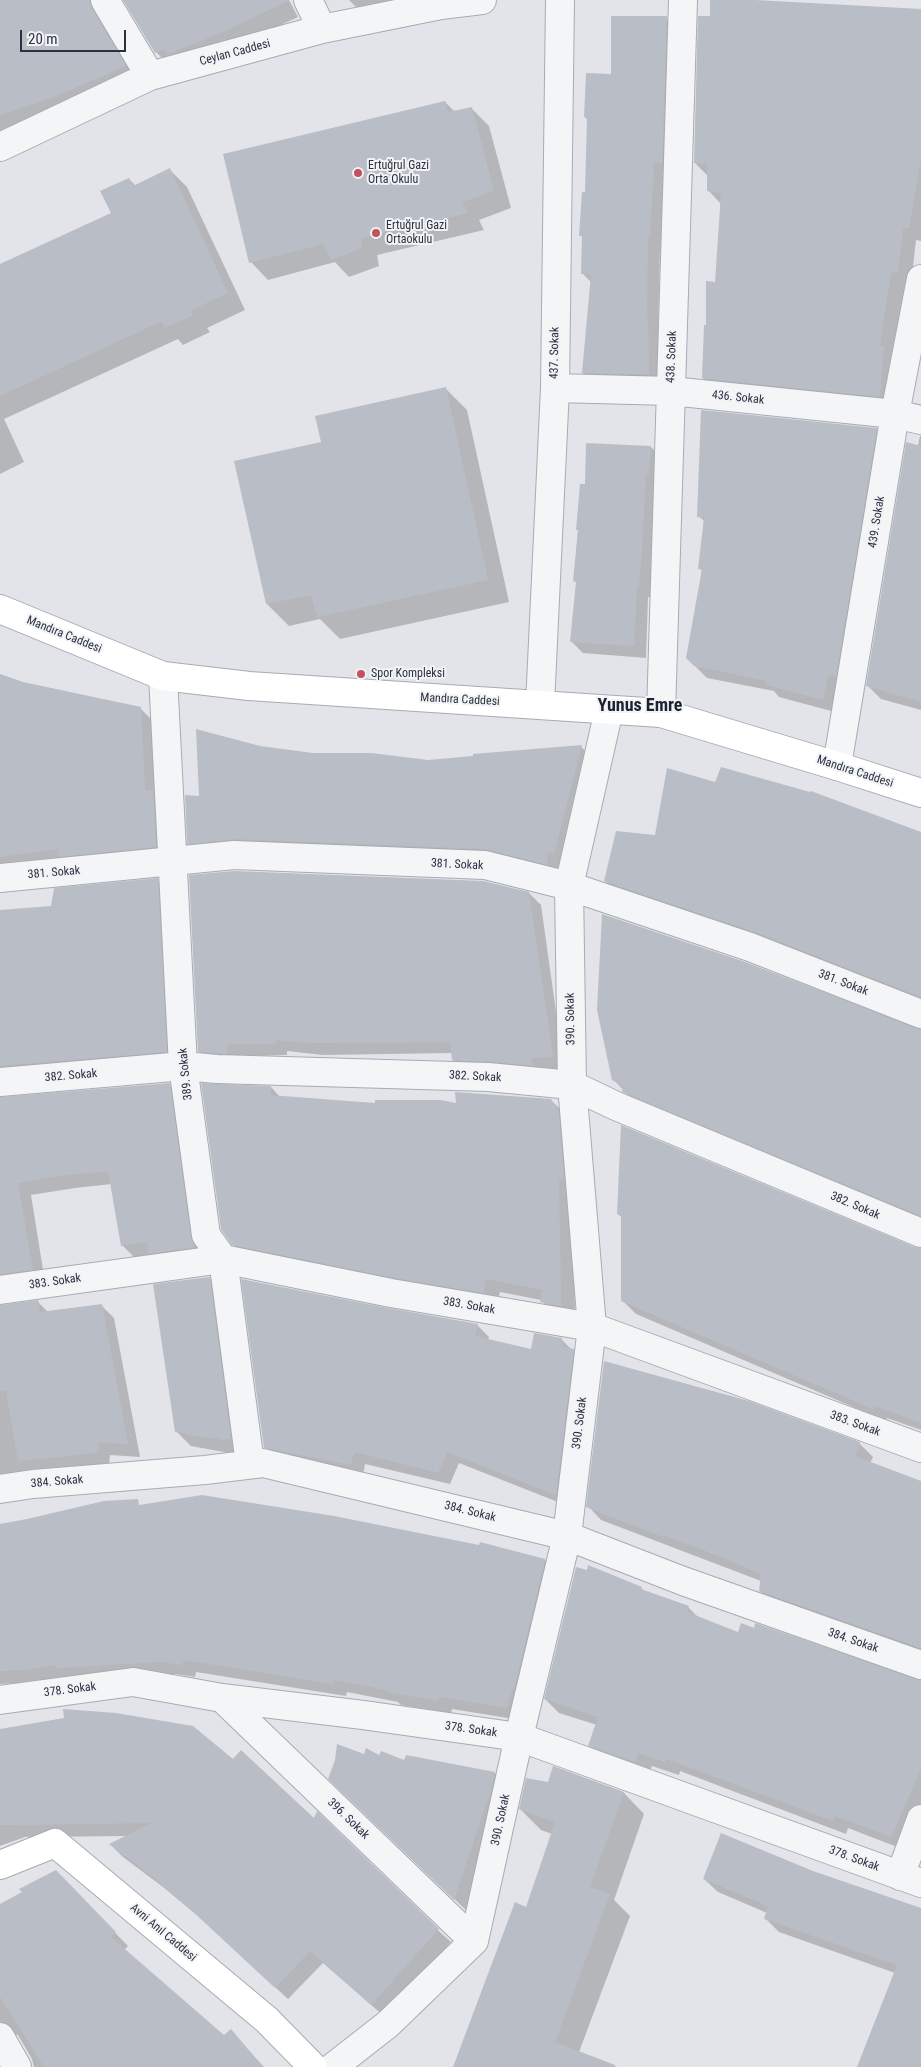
<!DOCTYPE html>
<meta charset="utf-8">
<style>
body{margin:0}
#map{position:relative;width:921px;height:2067px;overflow:hidden;background:#e2e4e9;font-family:"Roboto Condensed",sans-serif}
canvas{display:block}
.scale{position:absolute;left:20px;top:30px;width:106px;height:22px;box-sizing:border-box;border:2px solid #2b313f;border-top:0;padding-left:6px;font-size:15px;line-height:18px;white-space:nowrap;color:#2b313f;-webkit-text-stroke:4px #f1f3f6;paint-order:stroke}
</style>
<div id="map">
<canvas width="921" height="2067"></canvas>
<div class="scale">20 m</div>
</div>
<script>
const ctx = document.querySelector('canvas').getContext('2d');
ctx.lineJoin = 'round';
function fillPath(path, color) {
  ctx.fillStyle = color;
  ctx.fill(path, 'evenodd');
}
function toPath(rows) {
  const path = new Path2D();
  for (const r of rows) {
    path.moveTo(r[0], r[1]);
    for (let i = 2; i < r.length; i += 2) path.lineTo(r[i], r[i + 1]);
  }
  return path;
}
function strokePath(path, color, width, dash) {
  ctx.strokeStyle = color;
  ctx.lineWidth = width;
  ctx.lineCap = dash ? 'butt' : 'round';
  ctx.setLineDash(dash || []);
  ctx.stroke(path);
}
function label(font, color, halo, rows, align = 'center') {
  ctx.font = font + ' "Roboto Condensed",sans-serif';
  ctx.lineWidth = 4;
  ctx.setLineDash([]);
  ctx.textBaseline = 'middle';
  ctx.strokeStyle = halo;
  ctx.fillStyle = color;
  for (const [text, x, y, turn = 0] of rows) {
    ctx.save();
    ctx.translate(x, y);
    ctx.rotate((+turn || 0) * Math.PI / 180);
    ctx.textAlign = isNaN(turn) ? turn : align;
    if (halo) ctx.strokeText(text, 0, 0);
    ctx.fillText(text, 0, 0);
    ctx.restore();
  }
}
fillPath(toPath([
 [0,0,112,0,139,80,2,133,0,131],
 [125,0,289,0,298,17,231,48,170,66,156,52],
 [349,0,392,0,360,11],
 [712,0,742,0,921,10,921,241,916,240,911,285,905,285,893,356,893,409,716,391,703,378,708,326,716,284,721,204,708,190,708,176,695,163,712,18],
 [666,18,678,30,662,250,660,250,658,330,660,332,661,385,595,385,583,373,591,282,582,273,583,238,580,235,586,193,588,120,585,117,612,75],
 [445,102,455,112,472,109,489,126,511,208,479,220,484,230,377,255,379,266,349,277,335,262,268,280,251,262],
 [170,170,187,187,245,310,207,328,210,332,183,345,178,339,4,419,24,462,0,474,0,266,112,214,129,179,136,186],
 [445,388,467,410,509,602,340,639,320,619,289,626,267,604,236,462,323,443],
 [876,429,888,441,835,712,779,697,774,691,707,678,695,666,703,572,699,568,705,522,699,516],
 [920,436,921,436,921,710,881,699,867,685],
 [651,447,663,459,658,485,650,597,648,597,646,658,583,653,571,641,577,583,574,581,578,530,586,485],
 [0,675,22,683,140,708,153,721,168,859,0,871],
 [581,747,596,761,562,878,203,858,188,843,200,798,260,748,313,755,428,762],
 [716,784,921,833,921,1004,618,893,605,881],
 [157,880,170,892,179,1064,0,1086,0,911,52,907],
 [529,893,541,905,564,1069,465,1072,453,1060,452,1053,323,1055,287,1051,287,1055,240,1056,239,1065,211,1063,199,1051],
 [921,1033,921,1223,637,1105,613,1079],
 [169,1084,182,1097,203,1251,135,1258,122,1245,112,1184,75,1188,31,1195,45,1282,0,1294,0,1099],
 [271,1087,280,1097,376,1104,457,1104,551,1100,565,1114,573,1194,575,1319,555,1316,541,1300,500,1292,497,1306,248,1259,233,1244],
 [618,1214,921,1250,921,1430,887,1418,886,1421,636,1314,622,1300,623,1218],
 [209,1278,224,1293,245,1453,229,1453,191,1446,176,1431],
 [38,1302,48,1312,101,1305,114,1318,140,1457,110,1455,109,1465,0,1481,0,1306],
 [388,1310,477,1325,489,1337,488,1340,532,1350,561,1339,585,1363,568,1506,459,1463,450,1484,365,1464,363,1476,277,1459,265,1447],
 [859,1443,873,1457,870,1463,921,1482,921,1656,774,1604,760,1591,761,1581,601,1520,588,1506],
 [0,1525,480,1547,481,1543,545,1560,558,1573,520,1720,452,1709,451,1713,401,1705,398,1702,347,1692,346,1696,196,1672,195,1677,176,1674,0,1684],
 [641,1588,646,1592,688,1607,699,1618,739,1634,755,1630,921,1681,921,1811,905,1850,848,1828,846,1834,680,1771,679,1775,652,1766,648,1775,603,1759,590,1745,597,1725,559,1713,545,1699],
 [0,1729,233,1760,315,1820,451,1942,385,2017,323,1963,288,1999,204,1921,163,1887,123,1857,111,1845,129,1836,25,1837,0,1846],
 [365,1756,495,1773,510,1789,470,1914,346,1795],
 [624,1793,644,1814,614,1900,630,1916,579,2052,617,2067,455,2067,527,1908,552,1834,541,1830,520,1809],
 [56,1872,128,1946,124,1950,224,2037,231,2031,264,2067,34,2067,32,2059,18,2035,13,2034,0,2041,0,1906],
 [813,1872,921,1910,921,2067,858,2067,895,1973,779,1932,765,1918,767,1913,718,1892,704,1879]
]), '#0003');
fillPath(toPath([
 [0,0,89,0,92,8,126,66,54,97,0,115],
 [123,0,290,0,216,35,168,54,164,49,155,53],
 [710,0,755,0,921,9,921,158,909,228,903,228,898,273,892,272,887,298,880,345,884,346,880,397,702,378,704,325,706,325,706,281,715,282,721,193,707,191,707,164,694,163,698,16,710,16],
 [611,16,667,16,662,163,654,162,650,238,648,238,647,318,648,318,649,374,582,373,591,274,581,274,582,236,579,236,582,192,585,192,587,117,584,117,586,73,611,74],
 [445,101,448,112,472,107,494,191,462,202,468,213,361,238,362,248,331,260,323,244,249,263,223,154],
 [170,168,228,293,191,310,193,315,165,328,162,321,0,396,0,264,111,213,100,191,129,178,133,186],
 [446,387,488,580,317,617,311,595,266,604,234,461,321,442,315,416],
 [701,410,877,428,836,677,828,675,823,700,766,685,767,681,694,666,686,658,702,569,698,569,704,518,697,517],
 [906,442,921,446,921,702,866,686],
 [586,443,651,446,649,474,646,474,642,547,639,586,637,586,634,646,570,642,576,582,573,581,578,530,576,530,580,484,585,484],
 [0,674,23,682,141,707,145,790,153,791,156,847,58,857,59,849,0,857],
 [196,729,260,746,313,753,371,753,428,760,473,756,473,754,582,745,554,854,548,852,547,865,486,849,235,839,187,844,185,795,199,796],
 [721,767,810,792,811,791,921,832,921,997,755,932,604,881,616,831,655,835,667,768,715,782],
 [234,871,483,881,529,892,553,1057,530,1058,534,1066,452,1060,450,1042,310,1043,276,1040,275,1044,228,1044,227,1054,198,1052,189,875],
 [158,878,167,1052,0,1066,0,910,51,906,54,888],
 [602,914,745,962,921,1029,921,1216,622,1092,623,1087,612,1080,597,1010],
 [170,1083,191,1237,195,1247,149,1254,147,1242,121,1246,108,1171,50,1177,18,1183,33,1270,0,1274,0,1097],
 [201,1083,271,1086,270,1095,375,1103,375,1100,441,1100,456,1103,455,1092,551,1099,559,1113,564,1180,559,1180,561,1306,540,1302,542,1290,486,1279,483,1293,394,1278,232,1245,221,1229],
 [621,1125,915,1247,921,1248,921,1423,874,1406,873,1409,621,1301,621,1216,617,1214],
 [210,1277,231,1439,221,1440,221,1438,214,1439,175,1432,153,1284],
 [241,1279,388,1308,478,1324,475,1336,531,1349,534,1333,562,1338,562,1347,574,1349,556,1495,447,1452,438,1473,354,1452,351,1465,264,1448],
 [38,1300,40,1312,102,1304,128,1444,98,1442,97,1453,18,1461,6,1390,0,1391,0,1305],
 [604,1361,749,1401,860,1442,855,1456,921,1481,921,1648,759,1591,761,1574,721,1557,664,1535,663,1537,586,1507],
 [202,1495,334,1516,479,1545,480,1542,545,1559,514,1689,512,1689,507,1708,439,1697,438,1701,387,1692,387,1690,334,1680,333,1684,184,1660,182,1665,162,1662,56,1668,55,1665,27,1670,0,1671,0,1524,27,1519,104,1501,138,1499,139,1505],
 [588,1565,642,1587,641,1589,689,1606,687,1612,738,1632,741,1623,754,1628,755,1623,921,1680,921,1769,891,1837,835,1816,833,1821,667,1759,665,1762,638,1753,635,1762,588,1746,598,1717,544,1699,576,1567,587,1570],
 [63,1709,116,1713,193,1726,233,1759,241,1750,314,1818,317,1811,439,1929,371,2005,310,1951,275,1988,190,1909,149,1874,109,1844,152,1823,0,1825,0,1729,64,1718],
 [337,1744,364,1754,366,1748,379,1755,381,1751,404,1760,406,1755,495,1772,489,1798,488,1798,454,1900,328,1779,335,1760],
 [553,1766,624,1792,590,1887,610,1894,555,2042,615,2065,614,2067,453,2067,515,1902,526,1907,555,1822,519,1809,526,1778,548,1782],
 [721,1833,813,1871,921,1908,921,2067,857,2067,897,1965,764,1919,768,1906,703,1879],
 [56,1870,116,1932,111,1937,224,2035,231,2029,263,2067,44,2067,0,1997,0,1904,22,1892,19,1889]
]), '#b9bdc5');
const street = toPath([
 [105,0,150,76],
 [308,0,322,29],
 [0,147,150,76,322,29,441,5,482,0],
 [555,388,671,391,895,414,921,420],
 [163,676,183,1066,206,1235,223,1259,250,1464],
 [540,705,555,388,560,0],
 [661,713,683,0],
 [837,766,895,414,921,279],
 [0,878,234,855,485,865,569,886,750,947,921,1014],
 [0,1082,183,1066,217,1069,488,1077,572,1085,616,1106,921,1233],
 [0,1290,223,1259,391,1293,592,1327,921,1448],
 [0,1489,33,1484,205,1470,263,1463,567,1536,683,1581,921,1665],
 [222,1698,474,1941],
 [0,1700,133,1682,222,1698,363,1715,519,1737,921,1883],
 [900,1876,921,1819],
 [0,2037,17,2067],
 [333,2067,388,2024,474,1941,519,1737,567,1536,592,1327,572,1085,569,886,609,710]
]);
const secondary = toPath([
 [0,609,163,676,249,686,661,713,837,766,921,793],
 [0,1865,55,1843,267,2020,313,2067]
]);
strokePath(street, '#a7abb3', 30);
strokePath(secondary, '#a7abb3', 30);
strokePath(street, '#f4f5f7', 28);
strokePath(secondary, '#fff', 28);
for (const [x, y, r, color] of [
 [358,173,5,"#c2525c"],
 [376,233,5,"#c2525c"],
 [361,674,5,"#c2525c"]
]) {
  const dot = new Path2D();
  dot.arc(x, y, r, 0, 2 * Math.PI);
  ctx.fillStyle = color;
  ctx.fill(dot);
  strokePath(dot, '#f1f3f6', 2);
}
label('12px', '#2b313f', '#f1f3f6', [
 ["Ceylan Caddesi",235,53,-15],
 ["437. Sokak",555,353,-89],
 ["438. Sokak",672,357,-88],
 ["436. Sokak",738,398,6],
 ["439. Sokak",877,522,-81],
 ["Mandıra Caddesi",64,635,22],
 ["Mandıra Caddesi",460,700,3],
 ["Mandıra Caddesi",855,772,18],
 ["381. Sokak",457,865,3],
 ["381. Sokak",54,873,-5],
 ["381. Sokak",843,983,21],
 ["390. Sokak",571,1019,-91],
 ["389. Sokak",186,1074,-96],
 ["382. Sokak",71,1076,-5],
 ["382. Sokak",475,1077,3],
 ["382. Sokak",855,1206,23],
 ["383. Sokak",55,1282,-8],
 ["383. Sokak",469,1306,10],
 ["390. Sokak",580,1423,-83],
 ["383. Sokak",855,1424,20],
 ["384. Sokak",57,1482,-5],
 ["384. Sokak",470,1512,14],
 ["384. Sokak",853,1641,19],
 ["378. Sokak",70,1690,-7],
 ["378. Sokak",471,1730,8],
 ["396. Sokak",348,1819,44],
 ["390. Sokak",501,1820,-78],
 ["378. Sokak",854,1859,20],
 ["Avni Anıl Caddesi",163,1933,40]
]);
label('12px', '#2b313f', '#f1f3f6', [
 ["Ertuğrul Gazi",368,166],
 ["Orta Okulu",368,180],
 ["Ertuğrul Gazi",386,226],
 ["Ortaokulu",386,240],
 ["Spor Kompleksi",371,674]
], 'left');
label('bold 18px', '#1d2230', '#f1f3f6', [
 ["Yunus Emre",640,706]
]);
</script>
